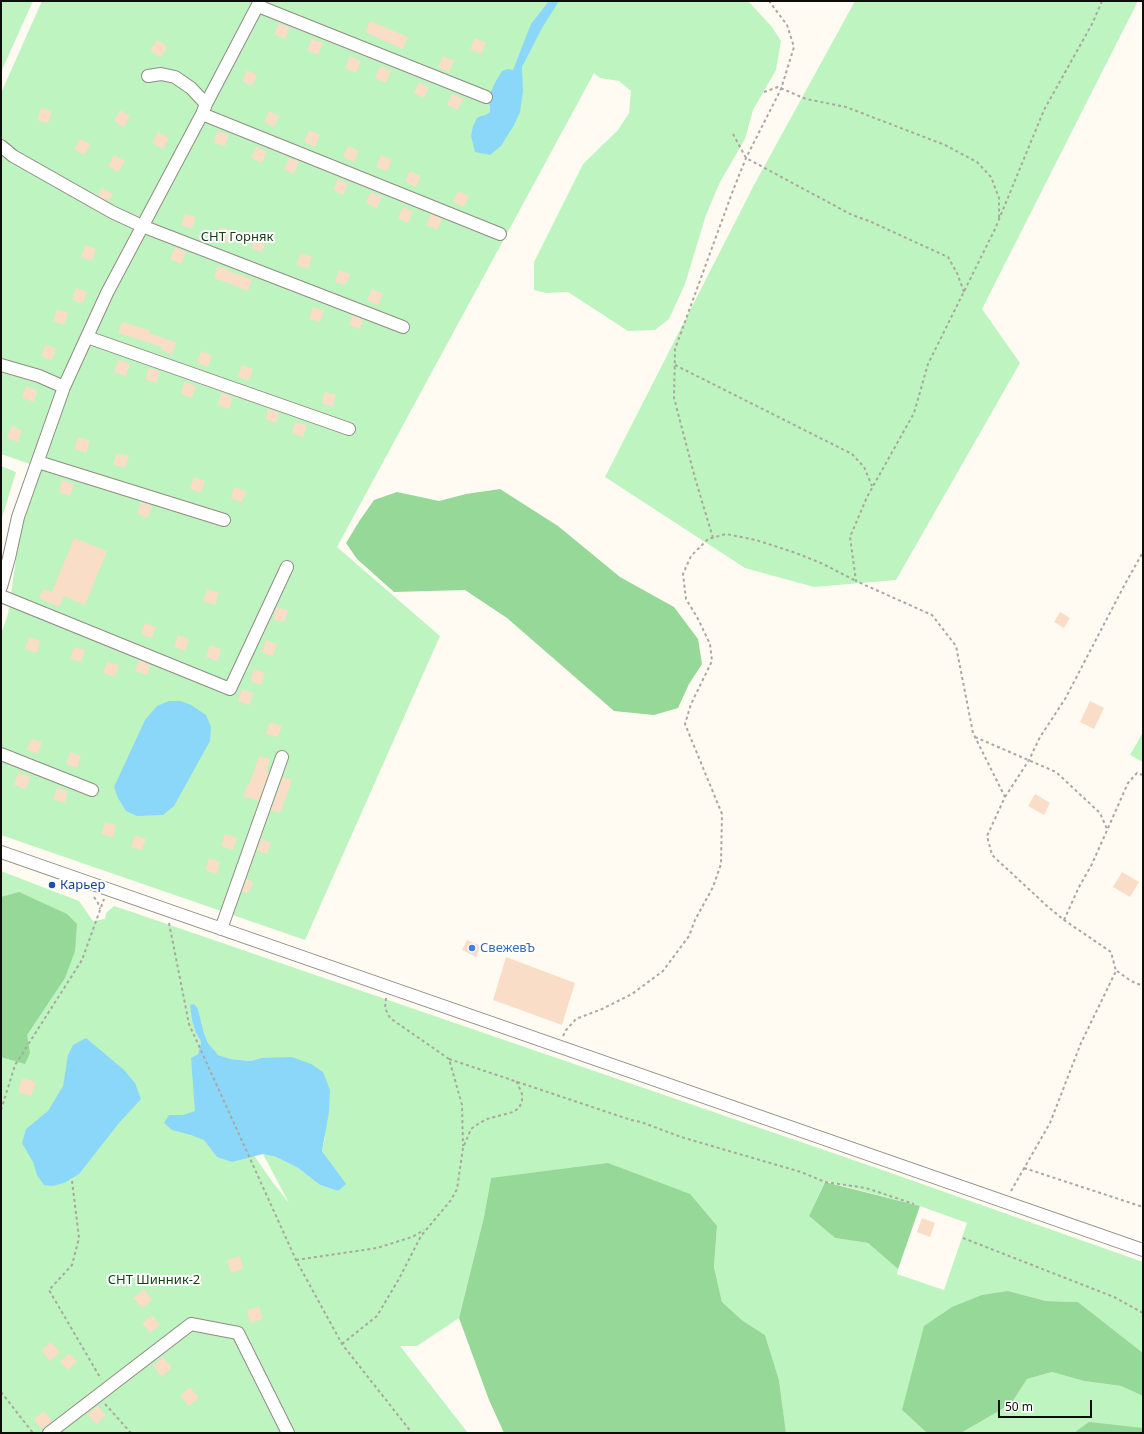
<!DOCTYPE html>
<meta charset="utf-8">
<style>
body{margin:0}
#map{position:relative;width:1144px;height:1434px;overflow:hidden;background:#fffbf3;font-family:"Noto Sans",sans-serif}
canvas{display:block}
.frame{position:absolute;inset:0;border:2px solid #0e0d09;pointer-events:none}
.scale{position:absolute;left:998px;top:1400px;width:94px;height:18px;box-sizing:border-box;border:2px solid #0e0d09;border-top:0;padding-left:5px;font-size:12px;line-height:14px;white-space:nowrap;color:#0e0d09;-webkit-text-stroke:3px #fff;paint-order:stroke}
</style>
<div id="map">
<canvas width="1144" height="1434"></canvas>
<div class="frame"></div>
<div class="scale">50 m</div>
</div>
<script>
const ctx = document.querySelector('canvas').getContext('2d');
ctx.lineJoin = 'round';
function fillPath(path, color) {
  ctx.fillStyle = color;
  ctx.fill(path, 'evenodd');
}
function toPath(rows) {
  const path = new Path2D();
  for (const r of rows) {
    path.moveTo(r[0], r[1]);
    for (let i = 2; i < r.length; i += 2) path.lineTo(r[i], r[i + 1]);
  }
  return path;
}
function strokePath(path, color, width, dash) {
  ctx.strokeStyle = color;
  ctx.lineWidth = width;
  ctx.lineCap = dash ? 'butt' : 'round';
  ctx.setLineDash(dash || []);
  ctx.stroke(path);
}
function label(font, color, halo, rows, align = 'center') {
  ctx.font = font + ' "Noto Sans",sans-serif';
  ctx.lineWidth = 4;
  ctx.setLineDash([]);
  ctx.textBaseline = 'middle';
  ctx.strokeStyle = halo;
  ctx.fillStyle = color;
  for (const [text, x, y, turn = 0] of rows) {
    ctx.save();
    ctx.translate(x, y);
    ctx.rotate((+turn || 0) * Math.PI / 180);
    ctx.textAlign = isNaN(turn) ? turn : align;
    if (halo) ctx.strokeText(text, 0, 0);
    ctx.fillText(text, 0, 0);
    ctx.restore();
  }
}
fillPath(toPath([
 [1,1,33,1,1,72],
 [42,1,745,1,750,3,772,27,781,41,776,70,753,110,745,139,720,182,706,215,685,284,669,319,655,330,628,331,568,292,546,293,534,290,534,262,583,164,618,130,629,113,631,91,619,81,600,78,594,73,337,547,440,636,305,940,1,835,1,634,8,614,30,464,1,454,1,93],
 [855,1,1138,1,982,309,1020,363,896,580,814,587,745,568,605,477,754,185],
 [1,466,16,472,1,521],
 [1143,732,1143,762,1130,755],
 [1,871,79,901,93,921,105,919,106,913,114,906,138,914,888,1172,1143,1262,1143,1353,1078,1302,1046,1301,1008,1291,902,1410,927,1433,786,1433,779,1380,765,1335,743,1321,722,1302,714,1267,717,1226,491,1178,484,1217,459,1318,417,1346,400,1346,468,1433,1,1433],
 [198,1009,204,1033,208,1043,217,1055,231,1059,250,1061,261,1058,325,1137,322,1151,328,1160,338,1191,320,1185,298,1168,276,1157,263,1154,289,1203,271,1180,192,1065,191,1058,198,1054,201,1042,196,1033],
 [825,1181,920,1206,967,1223,944,1290,897,1274,898,1269,868,1243,835,1238,809,1216],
 [1052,1372,1084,1381,1121,1386,1143,1396,1143,1429,1075,1431,1076,1433,961,1433,1011,1404,1027,1379]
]), '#bef4bf');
fillPath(toPath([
 [500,489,558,526,620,577,674,607,698,639,702,664,689,684,678,708,654,715,614,711,507,618,465,590,394,592,357,559,346,543,360,520,374,500,397,492,439,501,466,494],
 [19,892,67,914,77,924,75,951,65,978,27,1035,30,1053,25,1064,1,1057,1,897],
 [608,1163,690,1194,717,1226,714,1267,722,1302,743,1321,765,1335,779,1380,786,1433,504,1433,489,1400,459,1318,484,1217,491,1178],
 [825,1182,920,1206,898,1269,868,1243,835,1238,809,1216],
 [1008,1291,1046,1301,1078,1302,1143,1353,1143,1396,1121,1386,1084,1381,1052,1372,1027,1379,1011,1404,961,1433,927,1433,902,1410,924,1326,952,1307,982,1295],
 [1089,1422,1143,1428,1143,1433,1076,1433,1075,1432]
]), '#95d897');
fillPath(toPath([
 [549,1,559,1,542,28,522,67,523,91,520,112,514,125,501,146,490,155,475,152,471,136,473,126,477,118,481,116,486,115,490,112,490,106,487,100,496,81,502,71,508,69,513,70,531,24],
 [169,701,181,701,191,705,206,715,211,727,210,741,174,806,163,815,137,816,126,811,118,798,114,787,145,720,157,706],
 [194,1004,198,1009,204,1033,208,1043,218,1055,231,1059,250,1061,261,1058,292,1057,311,1064,323,1072,330,1090,329,1112,322,1151,346,1184,338,1191,320,1185,298,1168,276,1157,263,1154,232,1162,217,1157,204,1140,191,1135,172,1130,164,1123,169,1115,183,1115,195,1111,191,1058,198,1054,201,1042,196,1033,192,1020,190,1005],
 [86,1038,124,1070,135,1083,141,1099,119,1123,79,1174,64,1183,52,1186,44,1185,37,1175,33,1162,22,1143,26,1129,48,1111,63,1086,68,1055,73,1045]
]), '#8bd7fa');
fillPath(toPath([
 [370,21,408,37,403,49,365,32],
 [279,23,290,28,285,39,274,34],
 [475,38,486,43,481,54,470,49],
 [312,39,323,43,318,55,307,50],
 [157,40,167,46,161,57,150,51],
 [350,56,361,61,356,73,345,68],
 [443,56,454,61,449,72,438,67],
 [380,66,391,71,386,83,375,78],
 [247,70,257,75,252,86,242,81],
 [419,82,429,87,424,98,414,93],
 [452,94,463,99,458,110,447,105],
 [41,108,52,111,48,123,37,120],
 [120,110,130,116,124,127,114,121],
 [269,111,279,116,274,127,264,122],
 [309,130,320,135,315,147,304,142],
 [217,131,229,135,225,146,214,143],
 [158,132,169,138,163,149,152,143],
 [80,139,91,144,84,155,74,149],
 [348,146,359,151,354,162,343,157],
 [256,147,267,151,262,163,251,158],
 [114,155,125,161,118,172,108,166],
 [381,155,392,160,387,171,376,167],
 [289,158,299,162,294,174,284,169],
 [410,171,421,176,416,187,405,182],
 [338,179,348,184,343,195,333,190],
 [102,188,113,194,109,201,98,196],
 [458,191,469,196,464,207,453,202],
 [371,192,382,197,377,208,366,203],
 [403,207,413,212,408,223,398,218],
 [185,214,196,217,192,229,181,225],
 [431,214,442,219,437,230,426,225],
 [221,227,233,231,229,243,217,239],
 [255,236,266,240,262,252,251,248],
 [85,245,96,249,92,261,81,257],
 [175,247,186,252,181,264,170,259],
 [300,253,312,257,308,269,297,265],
 [218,266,229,270,228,271,252,279,248,291,237,287,237,286,214,278],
 [339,270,350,274,346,285,335,282],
 [76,288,87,292,83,303,72,300],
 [372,289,383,294,378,305,367,300],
 [313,307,324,311,320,322,309,319],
 [57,309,68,313,64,325,53,321],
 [352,315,363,320,360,329,349,325],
 [122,322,150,330,149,333,176,342,172,354,161,350,162,347,118,333],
 [45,345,56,348,52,360,41,356],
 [201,351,212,355,208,367,197,363],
 [118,360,130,364,126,376,114,372],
 [242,365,253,369,249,381,238,377],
 [149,368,160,372,156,383,145,379],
 [184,382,196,386,192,398,181,394],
 [26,386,37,390,34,402,22,398],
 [325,392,336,395,332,407,321,403],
 [221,393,233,397,229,409,218,405],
 [268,409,279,413,276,423,265,419],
 [295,422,307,425,303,437,292,433],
 [11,426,22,430,18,442,7,438],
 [78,437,90,441,86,453,74,449],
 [117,453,129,456,125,468,113,464],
 [194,477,205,481,201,493,190,489],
 [62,480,74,484,70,496,59,492],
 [234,487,246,491,242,502,231,499],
 [141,502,152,506,148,518,137,514],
 [74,538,107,551,85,605,64,596,59,607,39,598,43,589,52,592],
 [207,589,219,593,215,605,203,601],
 [277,607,288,610,284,622,273,619],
 [1060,612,1070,618,1064,628,1054,622],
 [145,623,156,627,152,638,141,634],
 [178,635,189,639,185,651,174,647],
 [29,637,40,641,37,653,25,649],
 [266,640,277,644,273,656,262,652],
 [210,645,221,649,218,661,206,657],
 [74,647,85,650,81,662,70,659],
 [139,660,150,665,147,675,135,671],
 [107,662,119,665,115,677,103,673],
 [254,669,265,673,261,685,250,681],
 [242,689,253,693,250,705,238,701],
 [1090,701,1104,708,1094,729,1080,722],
 [270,722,282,726,278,737,266,734],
 [31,739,42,742,38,754,27,750],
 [70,752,81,756,77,768,66,764],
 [259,756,270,759,266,771,269,772,259,801,243,796,247,784,249,785],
 [18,773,30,777,26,789,14,785],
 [283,777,292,780,280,813,271,810],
 [57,788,68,791,65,803,53,799],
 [1035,794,1050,803,1044,815,1028,806],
 [105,822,116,825,113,837,101,834],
 [225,834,237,838,233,850,221,846],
 [135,835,146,839,142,850,131,847],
 [261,839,271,842,267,854,257,851],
 [209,858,220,862,217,874,205,870],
 [1122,872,1139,882,1130,897,1113,887],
 [247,879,253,882,249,893,242,891],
 [467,940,481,946,476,957,462,950],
 [506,957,575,983,562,1025,493,1000],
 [22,1078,36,1082,31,1096,18,1092],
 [922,1218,935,1223,930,1237,917,1232],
 [240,1256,243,1269,231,1273,227,1260],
 [144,1289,152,1300,142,1308,133,1298],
 [259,1307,263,1319,250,1323,247,1310],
 [152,1315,160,1325,150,1333,142,1323],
 [51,1342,60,1352,50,1361,41,1350],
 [70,1353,77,1362,67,1370,60,1361],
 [163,1357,172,1368,162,1376,153,1366],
 [190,1387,199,1398,189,1406,180,1396],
 [98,1406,106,1416,96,1424,87,1414],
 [44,1411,52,1421,42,1429,34,1419]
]), '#faddc6');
const minor = toPath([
 [258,6,486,97],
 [148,76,161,74,175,77,191,88,206,104],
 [202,114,500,234],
 [1,146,13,156,112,212,142,226,403,327],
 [87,337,349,429],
 [1,365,39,376,64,387],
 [38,462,224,520],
 [1,587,9,558,18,517,64,387,107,293,202,114,206,104,260,1],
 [1,596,230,689,287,567],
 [1,754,92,790],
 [1,852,1143,1250],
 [221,929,282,757],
 [49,1433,191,1324,238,1333,288,1433]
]);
strokePath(minor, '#908c83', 14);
strokePath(toPath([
 [764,92,778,87,806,99,846,107,945,145,977,162,991,177,999,198,999,218],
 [733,134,746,158,852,215,869,221,948,257,957,273,964,292],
 [675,365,852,454,864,467,872,486],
 [713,538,695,478,674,398,675,349,732,193,746,158,781,89,794,47,787,25,769,1],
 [975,737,1056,772,1100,813,1107,829],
 [1005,797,1029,760,1040,737,1065,699,1125,584,1143,552],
 [94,897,98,903,100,909],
 [1064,920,1079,887,1092,864,1128,783,1137,773,1143,775],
 [169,923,189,1024,296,1260,342,1344,412,1433],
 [1117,971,1131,981,1143,986],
 [386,998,385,1008,390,1018,449,1059,462,1105,463,1146],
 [563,1036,566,1030,576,1019,602,1009,632,994,663,971,689,936,695,920,713,887,721,864,722,814,685,724,691,704,712,661,710,644,697,617,686,599,683,574,691,556,708,539,726,534,756,540,796,553,823,564,856,581],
 [449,1059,631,1120,641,1122,681,1137,801,1172,825,1182,866,1188,914,1204],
 [1,1110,15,1065,82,960,104,899],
 [1024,1168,1143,1207],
 [72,1181,79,1238,72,1265,49,1290,101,1379],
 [1011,1191,1050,1123,1081,1043,1116,971,1111,952,1064,920,1047,906,992,855,987,836,1005,797,973,733,956,646,932,615,856,581,850,537,867,497,914,413,928,364,995,229,1044,110,1092,24,1102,1],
 [963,1238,1114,1297,1143,1313],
 [296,1260,377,1248,412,1237,424,1230],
 [342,1344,377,1316,400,1277,421,1236,451,1200,457,1189,463,1148,471,1129,478,1124,487,1119,513,1112,519,1108,522,1101,522,1094,516,1080],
 [1,1392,33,1433],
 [105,1404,131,1433]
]), '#aaa7a0', 2, [3, 3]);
strokePath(minor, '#fff', 12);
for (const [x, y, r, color] of [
 [52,885,4,"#1a4fb4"],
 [472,948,4,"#3f7fe0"]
]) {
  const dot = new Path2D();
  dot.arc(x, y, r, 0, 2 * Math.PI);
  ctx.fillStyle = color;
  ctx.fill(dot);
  strokePath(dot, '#fff', 1.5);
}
label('13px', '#134118', '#fff', [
 ["СНТ Горняк",237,237],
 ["СНТ Шинник-2",154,1280]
]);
label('13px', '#164399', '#fff', [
 ["Карьер",60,885]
], 'left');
label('13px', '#366cbe', '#fff', [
 ["СвежевЪ",480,948]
], 'left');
</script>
